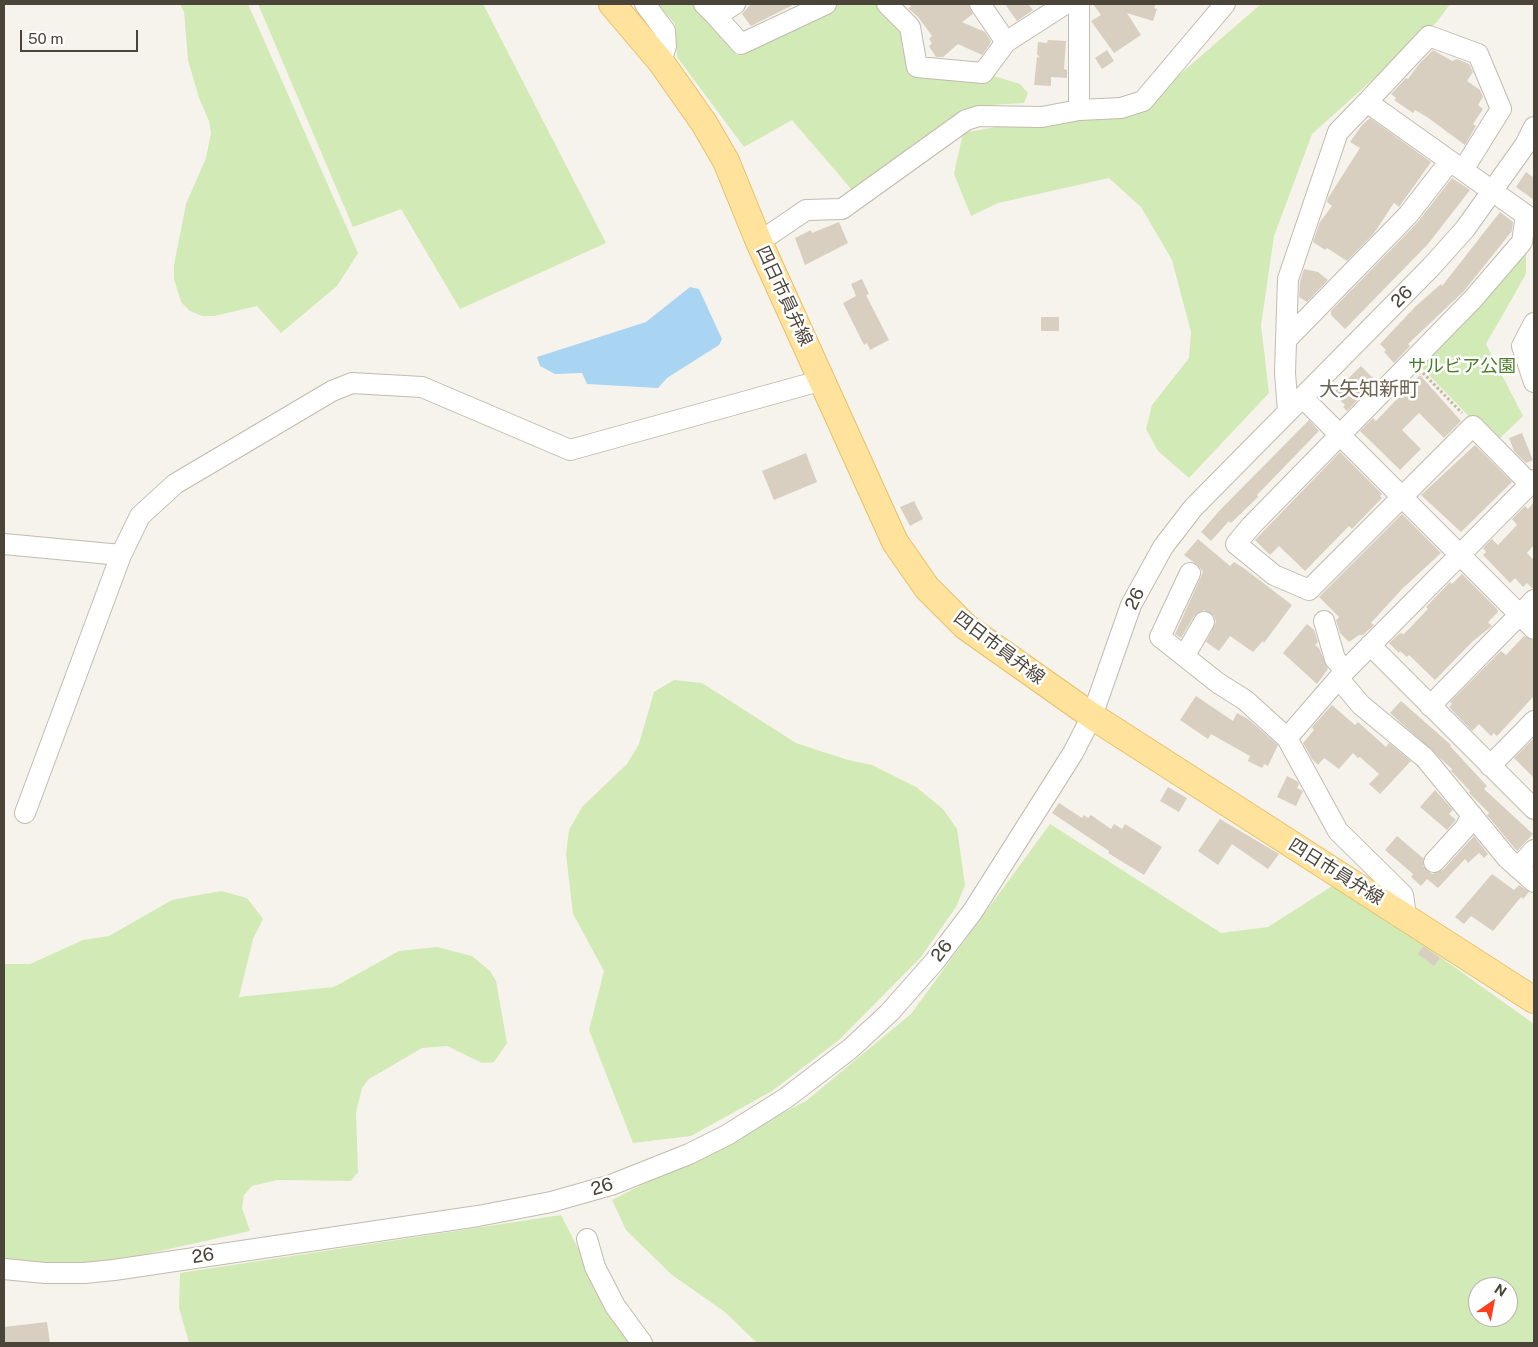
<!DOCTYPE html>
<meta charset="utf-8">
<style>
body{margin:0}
#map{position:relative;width:1538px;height:1347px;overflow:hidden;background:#f6f3ec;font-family:"Public Sans",sans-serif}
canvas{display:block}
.frame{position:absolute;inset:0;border:5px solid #4b4439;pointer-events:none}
.north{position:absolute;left:1468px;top:1277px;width:50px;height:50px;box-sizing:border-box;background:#fff;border:1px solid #b7b4b0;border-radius:50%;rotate:33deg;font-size:14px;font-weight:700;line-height:20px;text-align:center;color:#4b4439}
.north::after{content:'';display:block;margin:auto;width:18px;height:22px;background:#fc3f1d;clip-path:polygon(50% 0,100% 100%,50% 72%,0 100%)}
.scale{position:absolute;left:20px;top:30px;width:118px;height:22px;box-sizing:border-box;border:2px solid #4b4439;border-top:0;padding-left:6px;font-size:15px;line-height:18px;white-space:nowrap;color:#4b4439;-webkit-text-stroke:4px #fff;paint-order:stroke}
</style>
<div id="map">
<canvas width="1538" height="1347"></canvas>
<div class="frame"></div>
<div class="north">N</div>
<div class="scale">50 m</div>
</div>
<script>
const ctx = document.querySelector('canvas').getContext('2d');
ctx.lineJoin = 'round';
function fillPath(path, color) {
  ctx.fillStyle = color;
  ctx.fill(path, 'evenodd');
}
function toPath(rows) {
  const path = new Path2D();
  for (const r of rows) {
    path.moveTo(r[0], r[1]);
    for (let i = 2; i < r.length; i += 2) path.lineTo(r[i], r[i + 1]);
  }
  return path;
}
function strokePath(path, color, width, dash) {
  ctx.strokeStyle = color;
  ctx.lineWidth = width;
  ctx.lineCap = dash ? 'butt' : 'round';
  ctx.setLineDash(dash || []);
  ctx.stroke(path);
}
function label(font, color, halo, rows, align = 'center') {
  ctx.font = font + ' "Public Sans","Noto Sans JP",sans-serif';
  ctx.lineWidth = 5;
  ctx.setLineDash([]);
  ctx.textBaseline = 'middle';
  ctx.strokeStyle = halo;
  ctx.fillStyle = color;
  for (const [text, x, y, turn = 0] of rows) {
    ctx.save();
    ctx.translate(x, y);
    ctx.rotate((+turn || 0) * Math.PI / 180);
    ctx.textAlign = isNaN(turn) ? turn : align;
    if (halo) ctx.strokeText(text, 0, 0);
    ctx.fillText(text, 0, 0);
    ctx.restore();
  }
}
fillPath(toPath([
 [180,4,248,4,358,253,337,286,281,333,257,306,214,316,202,316,190,311,181,302,174,279,174,265,186,204,206,158,211,133,209,121,199,98,188,60,184,12],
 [258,4,483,4,606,243,460,309,401,209,353,227],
 [658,4,697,4,741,46,828,4,877,4,901,32,912,72,994,76,1020,84,1028,93,1024,103,991,105,958,114,852,190,792,120,744,147,677,57,675,24],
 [1261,4,1450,4,1437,22,1312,134,1274,236,1261,325,1269,393,1189,478,1158,451,1146,429,1152,405,1189,358,1191,332,1172,260,1141,207,1109,178,998,203,971,216,954,174,963,133,1135,101,1178,76],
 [1526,244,1526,274,1486,344,1523,416,1495,443,1419,365],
 [674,680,702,683,796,743,848,760,872,765,916,787,943,809,957,829,965,885,956,907,921,957,839,1040,772,1091,691,1136,633,1143,589,1030,604,971,573,914,566,854,569,830,582,807,627,764,639,744,654,692],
 [1050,824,1221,933,1268,927,1337,883,1534,1024,1534,1343,757,1343,725,1312,672,1275,626,1230,612,1200,806,1101,911,1014],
 [1478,1287,1508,1287,1508,1317,1478,1317],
 [221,891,247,898,263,919,253,939,239,997,334,987,399,951,437,947,472,956,490,971,496,981,507,1043,494,1062,482,1063,447,1046,422,1048,369,1079,362,1088,356,1112,358,1172,351,1181,277,1180,252,1186,244,1195,242,1208,250,1231,97,1265,4,1263,4,964,30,964,83,940,109,936,172,900],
 [561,1215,583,1258,636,1343,189,1343,179,1308,180,1273]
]), '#d2eab5');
fillPath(toPath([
 [690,287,699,289,722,339,719,345,667,378,658,388,587,384,582,373,555,374,540,366,537,357,646,322]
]), '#a9d4f2');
fillPath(toPath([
 [751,4,795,4,751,26,742,14],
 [909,4,968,4,973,14,962,22,985,32,991,41,990,44,982,55,958,44,943,57,936,57,929,46,932,43,929,39,932,36,918,17,908,8,911,7],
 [1005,4,1028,4,1033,10,1017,21],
 [1093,4,1156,4,1154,8,1157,9,1153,21,1127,13,1141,35,1114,53,1091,21,1101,15],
 [1048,40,1066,41,1064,69,1067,70,1067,78,1051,77,1051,86,1034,85,1037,57,1040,58,1037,54,1038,42,1047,43],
 [1107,50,1114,61,1102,69,1095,58],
 [1433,50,1452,61,1457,59,1469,64,1473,72,1467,81,1480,90,1483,97,1478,105,1483,109,1473,124,1476,126,1465,145,1427,117,1415,110,1413,113,1394,100,1396,98,1391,94,1406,78,1408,79,1419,64],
 [1370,118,1431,162,1399,207,1394,203,1374,233,1347,261,1327,248,1325,250,1313,242,1320,222,1332,206,1327,202,1328,198,1360,148,1350,142,1362,125],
 [1526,172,1534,178,1534,200,1516,187],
 [1452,178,1470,190,1428,244,1345,329,1331,315,1331,311,1417,223],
 [1500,212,1513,222,1512,231,1464,291,1408,344,1410,346,1394,363,1384,352,1386,350,1380,344,1416,306,1441,284,1442,286],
 [839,222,848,243,805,265,795,238,811,230,812,233],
 [1304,269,1318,272,1328,280,1307,302,1299,297,1300,282],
 [862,279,869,294,866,295,889,340,870,350,867,343,864,345,843,303,856,296,851,284],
 [1041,317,1059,317,1059,331,1041,331],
 [1361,366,1376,381,1347,411,1343,407,1345,405,1333,393],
 [1420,375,1461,421,1444,438,1419,413,1402,430,1421,449,1400,470,1360,431,1373,418,1376,421],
 [1309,420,1319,431,1257,495,1258,497,1231,523,1229,521,1211,541,1201,532,1220,510],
 [1522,433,1533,460,1526,463,1514,451,1509,438],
 [1475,445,1512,482,1461,532,1421,495],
 [1340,452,1382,494,1380,496,1382,498,1352,529,1349,526,1305,571,1279,546,1270,555,1255,540],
 [806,453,817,482,774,500,762,471],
 [914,501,923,519,910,526,900,507],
 [1534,502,1534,545,1527,553,1534,560,1534,588,1532,588,1527,583,1523,587,1515,578,1510,583,1483,555,1486,552,1483,548,1492,539,1498,545,1517,525,1512,519,1525,506,1528,509],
 [1402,514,1441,553,1402,589,1371,623,1374,625,1363,635,1359,635,1349,642,1340,633,1336,620,1339,617,1319,597],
 [1198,539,1230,566,1234,562,1245,569,1292,605,1264,643,1263,641,1253,652,1230,636,1219,651,1206,642,1216,622,1214,616,1204,610,1194,616,1181,638,1175,634,1203,572,1199,566,1184,555],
 [1462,574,1497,609,1498,612,1488,622,1492,626,1473,641,1435,680,1409,655,1407,657,1400,651,1399,653,1389,643,1400,633,1404,634,1428,609,1426,607,1450,582,1452,584],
 [1307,624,1314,630,1318,642,1315,645,1319,648,1328,669,1317,684,1283,653],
 [1524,636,1534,641,1534,696,1497,736,1494,733,1491,736,1479,724,1472,731,1449,707,1452,704,1450,702,1501,651,1506,655],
 [1196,696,1233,721,1237,713,1248,719,1278,745,1268,766,1264,764,1262,768,1248,761,1250,756,1211,734,1208,739,1180,720],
 [1401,701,1451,745,1450,746,1487,786,1484,789,1533,834,1517,851,1487,815,1489,813,1469,793,1470,791,1451,771,1452,769,1390,713],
 [1332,705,1355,725,1358,722,1386,747,1389,743,1411,761,1380,794,1369,784,1379,774,1360,757,1358,758,1353,753,1339,769,1324,758,1318,765,1312,759,1303,743,1314,730,1312,727],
 [1534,738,1534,778,1514,758],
 [1287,776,1297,781,1299,784,1297,788,1303,791,1296,806,1277,797],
 [1168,787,1187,798,1179,812,1160,801],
 [1435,790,1453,810,1449,814,1456,820,1447,830,1420,807],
 [1059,803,1082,818,1084,815,1088,818,1091,815,1111,829,1114,824,1122,829,1125,824,1162,847,1144,875,1108,853,1109,851,1052,813],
 [1220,819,1279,854,1268,869,1232,844,1218,865,1198,851],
 [1397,836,1423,858,1423,866,1432,874,1443,870,1474,836,1488,854,1484,858,1479,853,1468,863,1465,859,1438,888,1427,879,1421,886,1411,877,1413,874,1385,850],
 [1492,874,1514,890,1519,885,1529,892,1523,899,1521,897,1493,931,1471,916,1464,924,1455,917],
 [1423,946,1440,958,1434,966,1418,954],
 [47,1322,50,1343,4,1343,4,1327]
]), '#d8cfc1');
const minor = toPath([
 [645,4,665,31,666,46,661,62],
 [704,4,716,16,735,4],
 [887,4,910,27,917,67,983,73,1006,42],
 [980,4,1006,42,1065,4],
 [1079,4,1079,110],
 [716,16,741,44,826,4],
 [1367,102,1429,36,1478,54,1501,109,1463,170],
 [759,242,806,210,842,209,966,120,979,116,1042,117,1079,110,1121,108,1143,101,1225,4],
 [1534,323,1522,346,1534,382],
 [1287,339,1408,215,1450,161],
 [1302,397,1534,629],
 [1288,411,1285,373,1288,279,1338,132,1367,102,1526,215,1522,242,1473,299,1251,526,1236,544,1274,575,1309,590,1473,426,1530,484],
 [4,544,121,555],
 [1190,573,1160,637,1218,683,1245,700,1287,738],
 [1324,621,1335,659,1345,671],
 [1370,645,1534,809],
 [1185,655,1204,622],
 [1339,679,1361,705,1425,758,1507,858,1534,882],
 [1430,706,1534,600],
 [1490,766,1534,721],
 [25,813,121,555,140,516,175,484,332,391,352,383,422,387,570,450,823,380],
 [1434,862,1465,828,1472,815],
 [1518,868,1534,850],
 [1406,916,1403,895,1338,831,1287,738,1345,671,1534,480],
 [587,1239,595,1267,615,1306,642,1343],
 [4,1269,45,1273,84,1273,114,1270,478,1216,551,1202,611,1185,689,1154,727,1135,786,1098,850,1049,889,1013,935,961,973,911,1073,753,1092,716,1131,605,1163,547,1193,508,1431,267,1465,229,1525,145,1534,127]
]);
const major = toPath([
 [612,4,661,62,704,123,726,161,759,242,895,542,927,588,966,627,1092,716,1534,1000]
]);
strokePath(minor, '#c2bbae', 22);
strokePath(major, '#e6c16a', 28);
strokePath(toPath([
 [1423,373,1462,413]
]), '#c4b79f', 3, [2.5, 2.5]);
strokePath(minor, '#fff', 20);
strokePath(major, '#ffe39c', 26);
label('18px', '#4b4439', '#fff', [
 ["四日市員弁線",784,296,65],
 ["26",1402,297,-45],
 ["26",1135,599,-65],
 ["四日市員弁線",999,648,37],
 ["四日市員弁線",1336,872,32],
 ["26",942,951,-52],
 ["26",602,1187,-17],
 ["26",203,1256,-9]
]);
label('18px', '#4a7f2a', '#fff', [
 ["サルビア公園",1462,366]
]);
label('20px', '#6e6250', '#fff', [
 ["大矢知新町",1369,390]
]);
</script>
